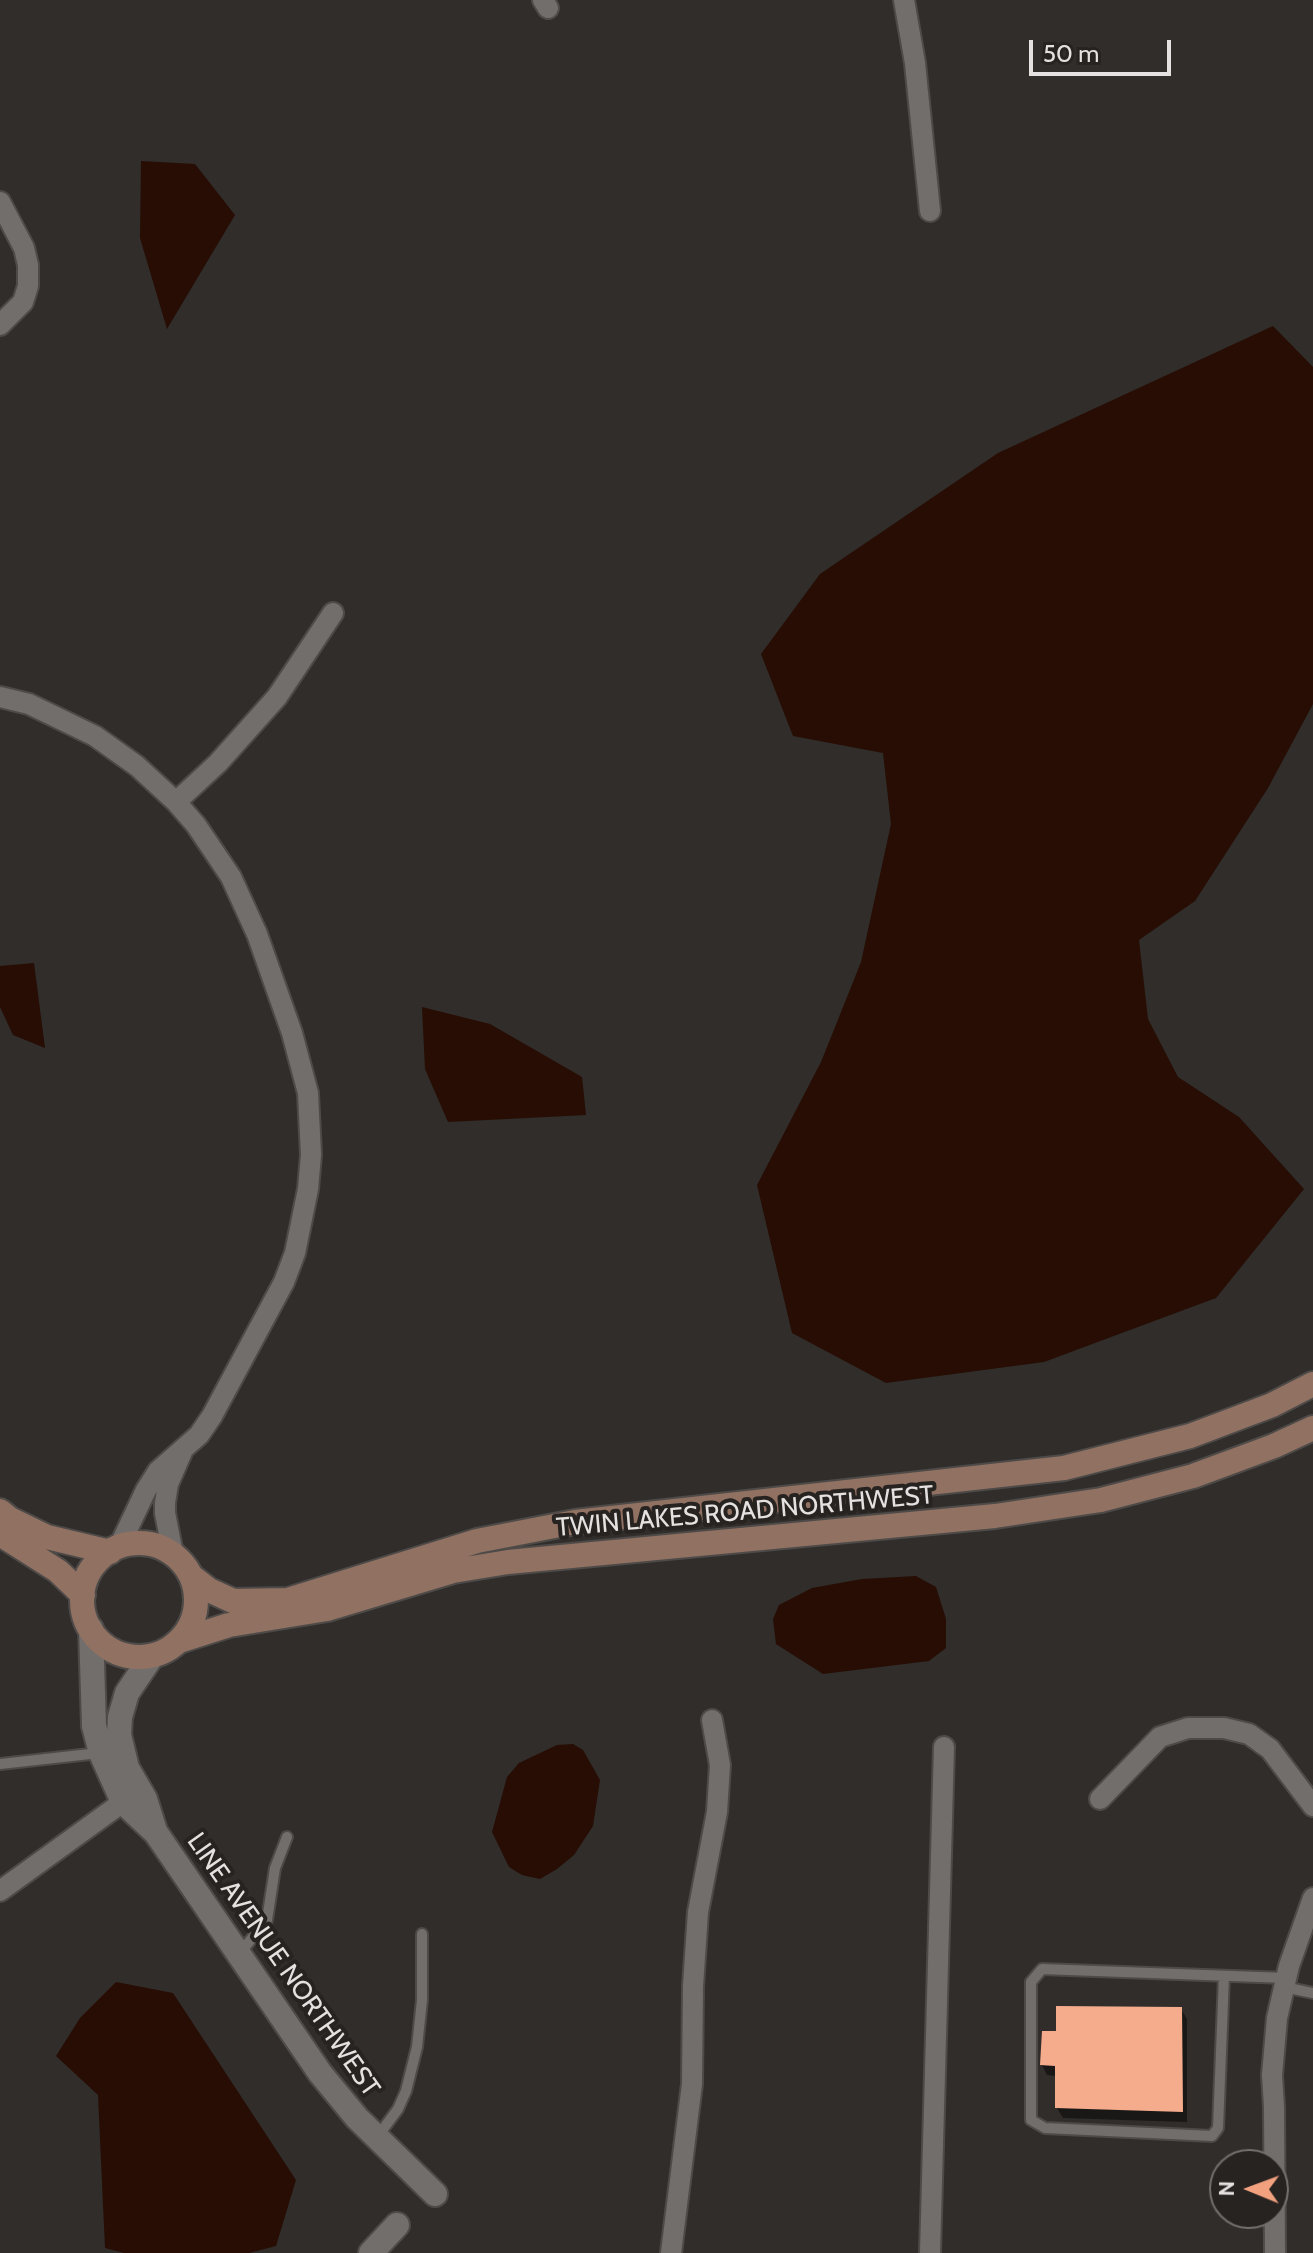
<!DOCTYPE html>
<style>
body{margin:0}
#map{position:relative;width:1313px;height:2253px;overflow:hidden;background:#302d2b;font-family:Cabin,sans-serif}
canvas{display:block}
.north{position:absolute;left:1209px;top:2149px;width:80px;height:80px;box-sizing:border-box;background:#272321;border:2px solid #736f6d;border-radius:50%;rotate:271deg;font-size:22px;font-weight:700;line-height:32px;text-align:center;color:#e4e1e0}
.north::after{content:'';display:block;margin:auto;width:28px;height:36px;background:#f2a17e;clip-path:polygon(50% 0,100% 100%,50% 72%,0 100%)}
.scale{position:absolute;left:1029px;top:40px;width:142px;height:36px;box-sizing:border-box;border:4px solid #e4e1e0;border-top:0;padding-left:10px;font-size:24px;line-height:28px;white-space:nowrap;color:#e4e1e0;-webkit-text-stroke:6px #272321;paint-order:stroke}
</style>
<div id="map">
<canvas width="1313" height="2253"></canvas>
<div class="north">N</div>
<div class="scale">50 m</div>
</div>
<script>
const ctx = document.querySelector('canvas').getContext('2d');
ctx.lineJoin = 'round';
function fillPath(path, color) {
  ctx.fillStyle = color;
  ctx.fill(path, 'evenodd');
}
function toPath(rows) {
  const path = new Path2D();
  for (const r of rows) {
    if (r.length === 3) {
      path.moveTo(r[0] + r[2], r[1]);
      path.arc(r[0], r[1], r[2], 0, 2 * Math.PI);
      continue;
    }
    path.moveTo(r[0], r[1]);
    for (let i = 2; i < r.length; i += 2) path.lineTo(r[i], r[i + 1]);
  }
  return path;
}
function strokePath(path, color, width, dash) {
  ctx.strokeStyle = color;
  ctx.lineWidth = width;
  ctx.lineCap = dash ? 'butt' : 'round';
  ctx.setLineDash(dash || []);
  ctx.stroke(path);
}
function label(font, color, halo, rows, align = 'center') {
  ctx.font = font + ' Cabin,sans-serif';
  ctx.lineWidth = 8;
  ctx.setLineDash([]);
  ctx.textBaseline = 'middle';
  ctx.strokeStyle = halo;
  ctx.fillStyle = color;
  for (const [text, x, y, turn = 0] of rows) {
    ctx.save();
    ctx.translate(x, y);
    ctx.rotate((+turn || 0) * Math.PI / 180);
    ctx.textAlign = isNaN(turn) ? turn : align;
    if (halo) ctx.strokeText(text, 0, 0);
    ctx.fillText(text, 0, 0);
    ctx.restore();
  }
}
fillPath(toPath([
 [141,161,195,164,235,215,167,329,140,238],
 [1273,326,1313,367,1313,704,1268,788,1195,901,1139,940,1148,1019,1178,1077,1239,1117,1304,1189,1216,1298,1044,1362,886,1383,792,1333,757,1185,821,1062,861,962,891,824,883,753,793,736,761,654,820,574,998,453],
 [34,963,45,1048,13,1035,0,1007,0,966],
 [422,1007,490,1024,582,1077,586,1115,448,1122,425,1069],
 [916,1576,936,1587,946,1619,946,1648,929,1661,823,1674,776,1644,773,1619,779,1605,812,1588,862,1579],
 [573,1744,583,1750,600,1780,593,1826,574,1855,557,1869,540,1879,522,1875,509,1867,492,1832,507,1777,519,1763,557,1745],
 [116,1982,173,1993,296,2180,276,2246,249,2253,124,2253,105,2248,98,2095,56,2056,80,2018]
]), '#270d03');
fillPath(toPath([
 [1181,2009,1187,2019,1187,2122,1063,2118,1057,2108,1057,2076,1047,2075,1042,2065,1058,2034]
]), '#0007');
fillPath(toPath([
 [1056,2006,1182,2007,1183,2112,1055,2108,1055,2066,1040,2065,1042,2031,1056,2031]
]), '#f4ac8c');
const service = toPath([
 [0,1764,99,1753],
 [239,1954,267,1920,275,1868,287,1837],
 [1224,1976,1218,2128,1212,2136,1045,2128,1031,2120,1031,1982,1042,1969,1286,1978],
 [1284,1987,1313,1993],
 [378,2136,398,2109,406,2091,417,2047,422,2000,422,1934]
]);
const minor = toPath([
 [543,0,548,8],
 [904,0,915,63,930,211],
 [0,202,24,248,28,265,28,286,23,302,0,325],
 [0,697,29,704,95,736,137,766,176,802,196,825,231,877,257,934,292,1033,308,1093,311,1155,308,1189,295,1253,284,1282,212,1416,199,1435,158,1471,146,1490,119,1547],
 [176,802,218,763,277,697,333,613],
 [173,1554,165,1513,165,1503,168,1484,182,1452],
 [1100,1799,1160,1737,1188,1728,1224,1728,1249,1734,1270,1749,1313,1806],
 [0,1891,123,1802],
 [671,2253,692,2084,693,1986,698,1912,717,1812,720,1765,712,1720],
 [930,2253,944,1747],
 [1275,2253,1274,2107,1272,2075,1277,2018,1289,1966,1313,1898]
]);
const tertiary = toPath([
 [91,1629,94,1726,101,1753,123,1802,156,1833,320,2073,357,2118,435,2194],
 [152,1656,127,1693,120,1717,119,1735,127,1768,145,1799,155,1831],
 [371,2253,397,2225]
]);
const secondary = toPath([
 [0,1511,10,1519,47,1537,110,1552],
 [0,1534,58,1571,83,1595],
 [139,1600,57],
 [191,1576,209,1590,233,1601,288,1600,477,1541,575,1522,1064,1468,1190,1436,1272,1405,1313,1384],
 [179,1641,229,1625,327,1609,453,1571,508,1562,995,1516,1101,1500,1193,1476,1274,1446,1313,1428]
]);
strokePath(service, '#4d4a48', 14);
strokePath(minor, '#4d4a48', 24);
strokePath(tertiary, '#4d4a48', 28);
strokePath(secondary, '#4d4a48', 28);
strokePath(service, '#726e6c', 10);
strokePath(minor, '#726e6c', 20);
strokePath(tertiary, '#726e6c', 24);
strokePath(secondary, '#917162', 24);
label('26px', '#e4e1e0', '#272321', [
 ["TWIN LAKES ROAD NORTHWEST",745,1512,-5],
 ["LINE AVENUE NORTHWEST",283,1965,55]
]);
</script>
